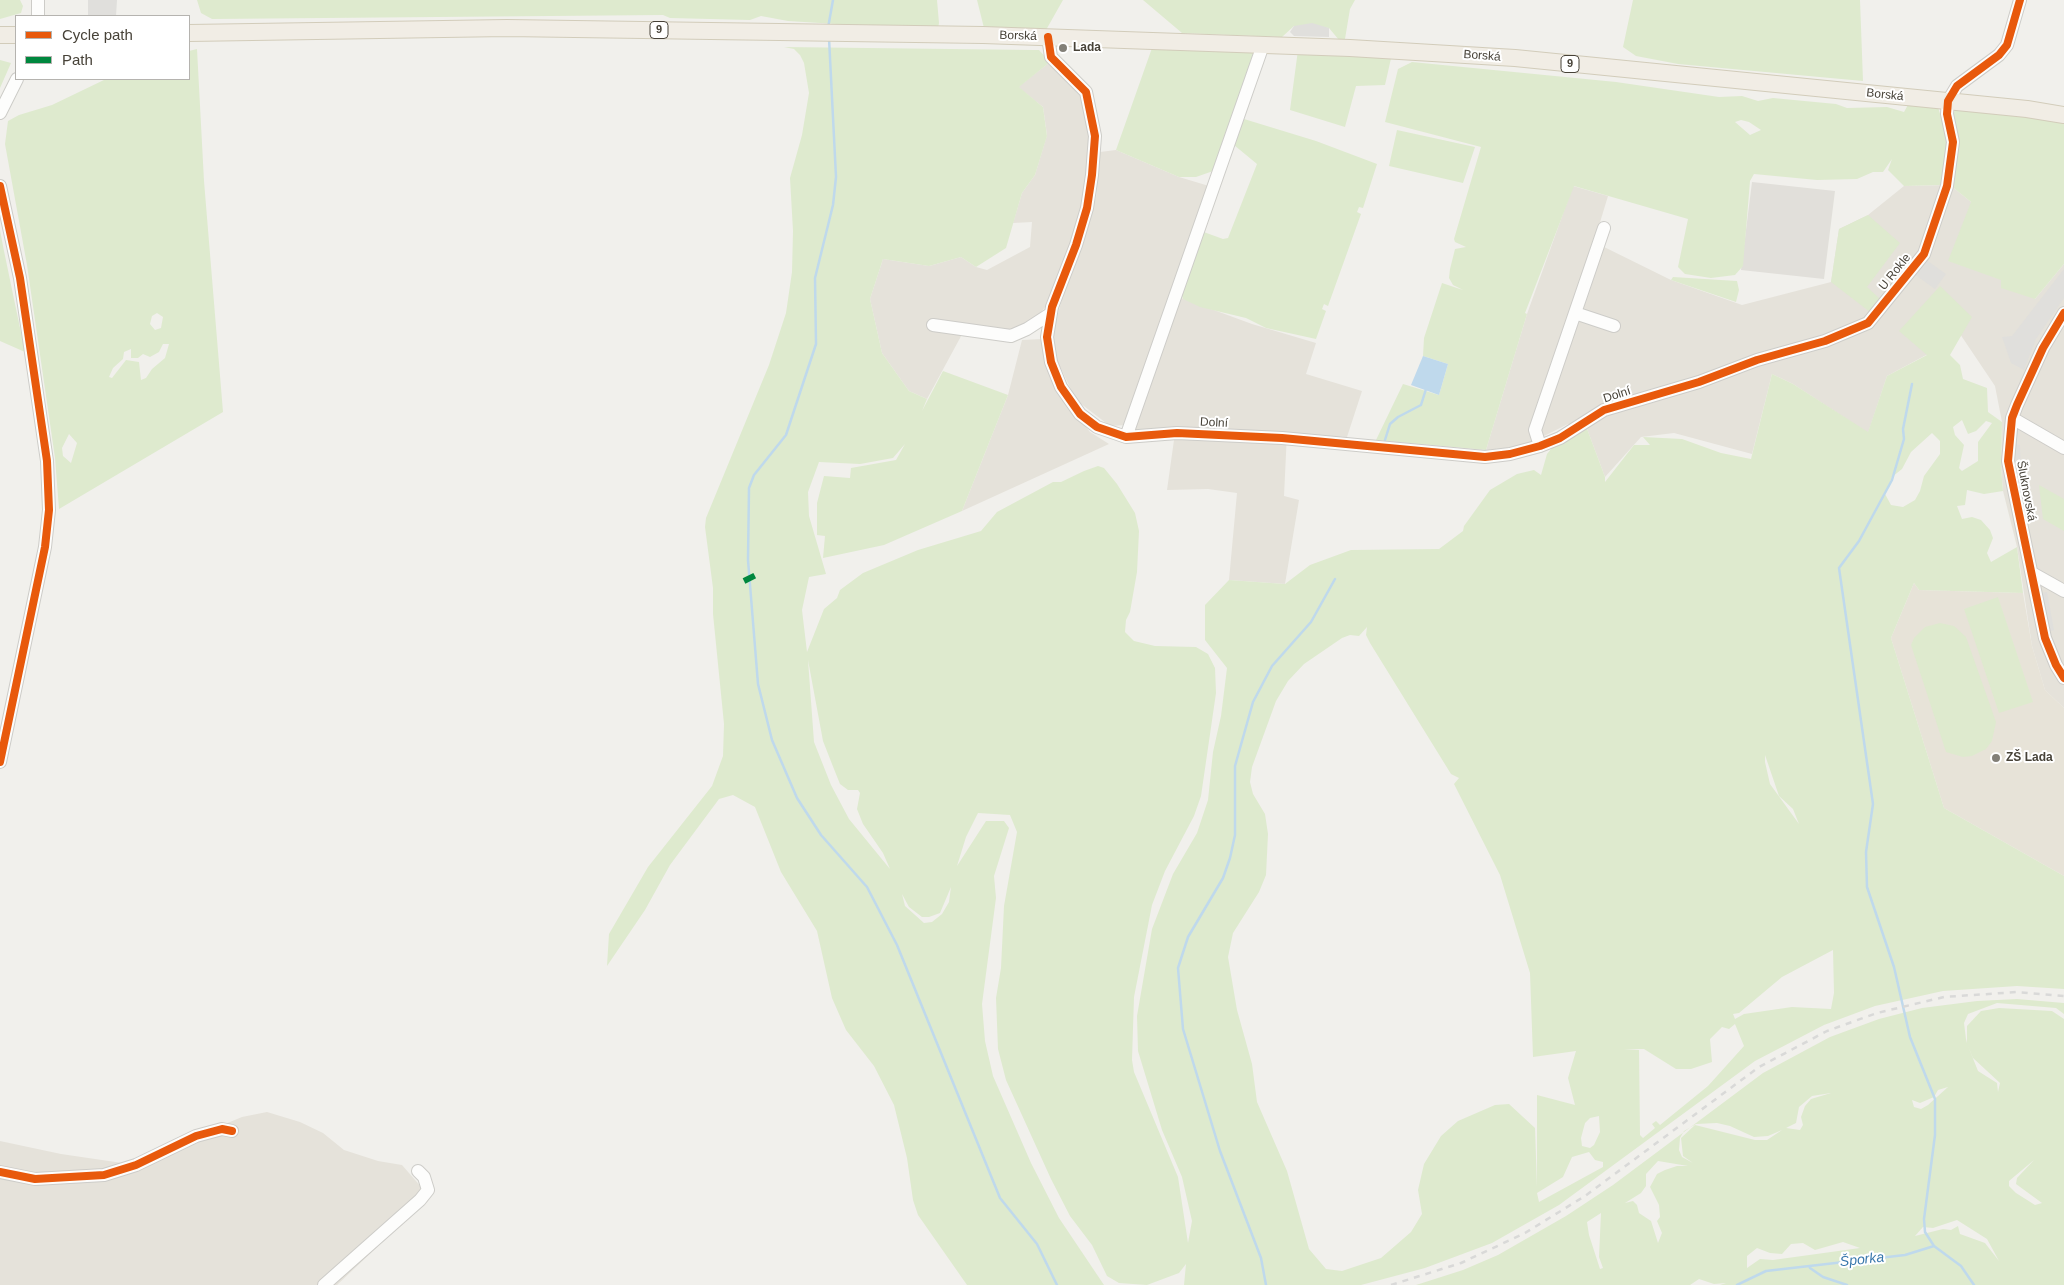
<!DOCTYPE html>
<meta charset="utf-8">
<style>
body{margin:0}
#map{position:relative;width:2064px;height:1285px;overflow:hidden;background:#f1f0ec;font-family:Arial,sans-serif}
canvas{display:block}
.legend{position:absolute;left:15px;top:15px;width:175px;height:65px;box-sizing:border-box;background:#fff;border:1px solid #b5b3af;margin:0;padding:6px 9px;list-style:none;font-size:15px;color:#474238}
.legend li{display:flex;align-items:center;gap:10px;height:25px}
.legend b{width:25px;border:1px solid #b5b3af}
</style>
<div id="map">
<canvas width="2064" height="1285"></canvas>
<ul class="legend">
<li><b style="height:6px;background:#e8590c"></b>Cycle path</li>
<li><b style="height:6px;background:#00873e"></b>Path</li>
</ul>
</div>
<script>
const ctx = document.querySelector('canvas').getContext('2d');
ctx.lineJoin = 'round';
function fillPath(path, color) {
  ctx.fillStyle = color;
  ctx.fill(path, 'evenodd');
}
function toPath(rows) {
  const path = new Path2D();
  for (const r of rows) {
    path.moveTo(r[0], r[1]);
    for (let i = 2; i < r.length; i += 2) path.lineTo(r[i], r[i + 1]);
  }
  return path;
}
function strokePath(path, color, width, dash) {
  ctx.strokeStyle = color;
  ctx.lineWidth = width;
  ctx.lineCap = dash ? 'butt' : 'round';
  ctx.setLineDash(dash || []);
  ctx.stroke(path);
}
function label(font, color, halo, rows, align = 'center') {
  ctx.font = font + ' Arial,sans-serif';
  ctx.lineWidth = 4;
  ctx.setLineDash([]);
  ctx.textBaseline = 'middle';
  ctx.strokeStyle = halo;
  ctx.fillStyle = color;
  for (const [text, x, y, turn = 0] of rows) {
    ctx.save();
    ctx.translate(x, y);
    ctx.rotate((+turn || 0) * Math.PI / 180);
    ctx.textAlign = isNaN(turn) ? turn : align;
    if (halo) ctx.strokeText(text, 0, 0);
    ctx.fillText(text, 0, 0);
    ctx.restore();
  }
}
fillPath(toPath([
 [1050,62,1083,98,1089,124,1090,150,1085,204,1052,298,1036,319,1015,331,966,327,927,399,909,391,882,353,870,299,883,259,929,266,961,257,976,267,987,270,1030,247,1032,222,1013,223,1022,193,1035,175,1047,135,1043,107,1018,87],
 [1116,150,1179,177,1209,186,1127,425,1110,426,1076,400,1053,352,1053,332,1065,288,1096,197,1100,152],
 [1950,185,1971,202,2035,299,2064,264,2064,708,2045,690,2032,646,2017,547,2003,491,2001,467,2002,422,1995,386,1960,334,1949,338,1928,354,1887,376,1868,433,1793,384,1772,374,1752,454,1674,433,1641,437,1605,477,1586,426,1568,424,1524,446,1486,450,1527,314,1573,186,1608,196,1594,242,1671,280,1742,305,1831,282,1839,229,1868,215,1904,186],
 [1181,298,1252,324,1316,343,1306,374,1362,391,1347,437,1287,433,1284,496,1299,500,1285,584,1229,580,1237,493,1208,489,1167,490,1174,440,1133,429],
 [1042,339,1060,395,1090,432,1109,444,962,511,1008,395,1022,340],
 [267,1112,300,1122,323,1133,344,1150,378,1161,402,1165,430,1197,337,1285,0,1285,0,1141,61,1154,136,1165,196,1136,242,1117]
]), '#e5e2da');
fillPath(toPath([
 [1752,182,1835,191,1824,279,1741,270]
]), '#e1dfda');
fillPath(toPath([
 [1914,583,1919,590,2023,593,2032,646,2045,690,2064,708,2064,876,1944,808,1891,638]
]), '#e7e3d8');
fillPath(toPath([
 [0,0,20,0,23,6,21,13,0,19],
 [197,0,937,0,939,23,938,28,852,25,788,21,761,16,750,20,670,18,663,15,212,19,201,13],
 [977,0,1063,0,1046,30,985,32],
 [1143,0,1355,0,1350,9,1345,39,1339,40,1329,28,1294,26,1282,37,1182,33],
 [1633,0,1860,0,1863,81,1678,64,1636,56,1623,47],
 [784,47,1034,50,1039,50,1050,62,1019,87,1043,107,1047,136,1035,175,1022,193,1006,248,976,267,961,257,929,266,883,259,870,299,882,353,909,391,927,399,922,411,943,371,1008,395,962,511,884,545,823,558,825,536,817,535,817,503,824,476,850,478,851,468,896,460,905,444,893,458,860,464,819,462,808,492,809,516,826,574,809,577,802,610,807,652,824,609,837,598,840,590,863,573,918,550,981,531,997,512,1053,482,1061,482,1084,471,1098,466,1104,468,1117,484,1135,513,1139,531,1137,572,1130,612,1126,620,1125,632,1134,641,1155,646,1196,647,1208,654,1215,668,1216,693,1201,796,1194,816,1165,871,1152,905,1134,997,1132,1060,1134,1072,1178,1177,1188,1243,1192,1221,1182,1177,1162,1130,1138,1051,1137,1016,1152,929,1173,874,1197,833,1208,800,1213,752,1221,716,1227,668,1205,640,1205,605,1229,580,1285,584,1310,565,1351,550,1439,549,1463,531,1464,526,1490,490,1517,474,1534,470,1541,475,1547,454,1555,444,1586,426,1605,477,1605,482,1634,445,1650,445,1643,437,1682,439,1721,453,1751,459,1772,374,1793,384,1868,432,1887,376,1927,355,1899,331,1940,286,1972,317,1950,355,1960,365,1963,379,1987,388,1988,412,2002,422,2001,467,2003,491,1984,494,1967,490,1965,505,1957,506,1962,519,1972,517,1981,520,1990,530,1993,538,1987,553,1991,562,2017,547,2023,593,1919,590,1914,583,1891,638,1944,808,2064,876,2064,989,2017,986,1943,991,1875,1006,1824,1025,1755,1061,1559,1205,1492,1243,1425,1268,1361,1285,1184,1285,1186,1264,1179,1273,1147,1285,1119,1283,1107,1276,1092,1245,1070,1216,1051,1179,1006,1080,998,1049,996,998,1001,968,1004,906,1017,832,1010,815,978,813,966,837,957,866,986,821,1004,821,1009,828,994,876,996,898,982,1004,985,1041,993,1076,1031,1163,1059,1218,1104,1285,967,1285,918,1215,913,1200,907,1158,894,1105,874,1066,846,1030,832,998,817,931,781,872,755,807,733,795,719,799,670,865,645,910,607,966,609,934,648,867,712,786,723,756,724,724,713,614,713,588,705,527,706,518,769,365,786,313,792,272,793,231,790,178,802,135,809,93,804,63,800,55,794,49],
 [1962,420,1968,434,1976,431,1986,421,1992,423,1978,442,1978,461,1962,471,1959,468,1964,445,1955,435,1953,427],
 [1932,433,1940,441,1940,454,1924,476,1920,491,1915,500,1903,507,1891,505,1885,494,1892,477,1902,469,1911,452],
 [1367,627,1366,635,1370,643,1451,774,1459,778,1454,784,1500,875,1530,973,1533,1057,1576,1051,1568,1078,1575,1105,1537,1095,1537,1187,1535,1128,1509,1104,1495,1105,1458,1121,1441,1136,1424,1164,1418,1190,1422,1214,1411,1232,1381,1258,1342,1271,1326,1269,1309,1249,1287,1171,1257,1102,1252,1064,1237,1010,1228,957,1233,933,1259,892,1266,875,1268,834,1265,814,1253,794,1250,782,1252,767,1276,701,1288,681,1304,664,1342,638,1350,635,1359,636],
 [808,660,823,741,832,764,840,784,848,790,858,790,860,793,857,809,863,824,883,853,890,869,849,819,831,785,814,742],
 [1765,755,1779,796,1793,809,1799,824,1770,784,1765,762],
 [951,887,949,902,942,914,932,922,924,923,905,906,902,894,909,907,922,917,929,917,940,913],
 [1833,950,1834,993,1831,1009,1792,1007,1744,1014,1735,1019,1733,1014,1739,1013,1782,977],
 [1735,1024,1744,1046,1708,1086,1660,1125,1656,1121,1652,1124,1655,1128,1643,1138,1640,1135,1639,1050,1624,1049,1644,1049,1676,1069,1691,1069,1712,1062,1710,1039,1722,1027,1729,1029],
 [1599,1116,1600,1132,1594,1145,1590,1148,1582,1146,1581,1138,1585,1123,1590,1118],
 [1589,1152,1595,1160,1603,1162,1603,1167,1539,1202,1537,1193,1563,1177,1572,1157],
 [1152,48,1254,51,1216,170,1196,177,1179,177,1116,150],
 [197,49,204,181,223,412,59,509,55,458,27,265,5,144,8,121,19,115,52,105,106,79,189,79,189,51],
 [157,313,163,317,161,328,155,330,150,324,152,316],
 [163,344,169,344,165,358,152,369,146,378,141,380,139,362,126,360,112,378,109,377,113,368,123,359,124,352,131,349,131,358,138,358,143,354,150,357,159,352],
 [69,434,77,443,71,463,63,456,62,448],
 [1298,50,1392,54,1385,85,1356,86,1345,127,1290,110],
 [0,60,11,63,0,88],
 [1412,62,1616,82,1719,97,1742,96,1758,101,1773,98,1836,104,1847,108,1887,107,1904,112,1909,103,1938,107,1949,144,1942,185,1904,186,1888,170,1892,159,1883,172,1873,172,1857,179,1817,180,1754,174,1750,181,1743,266,1735,275,1711,278,1685,274,1678,267,1688,219,1574,186,1525,313,1527,314,1486,450,1376,440,1403,384,1439,395,1448,364,1423,356,1424,338,1442,283,1463,290,1453,285,1449,278,1450,269,1455,249,1466,247,1455,242,1454,239,1481,147,1385,122,1398,69],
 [1741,120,1749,122,1761,130,1750,135,1735,122],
 [1957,109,2064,120,2064,264,2035,299,2001,288,2001,280,1948,261,1971,202,1950,185,1951,114],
 [1244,119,1316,141,1377,164,1363,208,1359,207,1357,212,1361,214,1328,306,1324,304,1322,309,1326,311,1316,339,1266,328,1246,318,1200,307,1183,299,1181,293,1201,231,1223,239,1228,238,1257,164,1234,145],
 [1397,130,1475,147,1463,183,1389,166],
 [1868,215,1900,243,1867,287,1880,299,1870,312,1831,282,1839,229],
 [0,230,4,251,25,352,0,341],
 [1673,277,1737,281,1739,290,1736,302,1671,280],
 [2039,485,2064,499,2064,531,2043,519],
 [1998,597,2033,702,1999,713,1964,609],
 [1940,623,1954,626,1966,637,1996,722,1992,741,1986,749,1972,756,1963,757,1946,752,1911,645,1914,638,1925,627],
 [2017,999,2064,1003,2064,1014,2056,1008,1997,1003,1968,1014,1964,1023,1966,1039,1967,1043,1967,1026,1981,1011,1999,1008,2052,1011,2064,1019,2064,1285,1720,1285,1726,1283,1714,1284,1699,1279,1690,1285,1416,1285,1463,1270,1498,1255,1566,1216,1613,1185,1763,1073,1830,1037,1879,1019,1922,1008,1977,1001],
 [1968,1046,1973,1058,2000,1083,1998,1092,1997,1083,1978,1071],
 [1948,1087,1928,1105,1921,1109,1914,1107,1912,1100,1920,1103,1934,1097,1938,1090],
 [1831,1093,1811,1099,1805,1106,1801,1117,1803,1125,1800,1130,1786,1128,1796,1123,1799,1107,1812,1096],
 [1717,1123,1730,1126,1754,1137,1768,1136,1782,1130,1767,1140,1755,1140,1695,1125,1681,1138,1683,1156,1693,1163,1682,1157,1679,1150,1680,1138,1684,1131,1696,1124],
 [2034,1160,2017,1178,2016,1184,2042,1203,2035,1205,2016,1193,2009,1186,2009,1181],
 [1658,1161,1688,1166,1677,1166,1665,1170,1657,1174,1650,1187,1659,1205,1660,1217,1657,1221,1662,1233,1658,1243,1651,1221,1639,1213,1637,1205,1633,1201,1625,1203,1641,1193,1646,1186,1646,1174],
 [1601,1213,1599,1257,1603,1268,1600,1269,1589,1235,1587,1222],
 [1957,1220,1987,1239,1999,1261,1985,1243,1960,1234,1958,1226,1951,1230,1943,1229,1915,1236,1923,1227,1933,1228],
 [1843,1242,1860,1248,1773,1260,1760,1259,1747,1268,1747,1256,1757,1248,1770,1253,1782,1254,1791,1244,1803,1243,1815,1250]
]), '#deeace');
fillPath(toPath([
 [88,0,117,0,116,16,88,16],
 [1312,23,1329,28,1329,37,1294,36,1290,32,1294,26],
 [1925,259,1946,274,1935,289,1914,274],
 [2064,269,2064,298,2036,339,2024,370,2011,363,2002,337,2012,336],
 [2015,444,2020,445,2021,472,2028,506,2021,506,2016,484],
 [2047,592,2054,630,2048,632,2040,593]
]), '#e0dfdc');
fillPath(toPath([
 [1423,356,1448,364,1439,395,1411,385]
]), '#bfd9ec');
strokePath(toPath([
 [828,28,833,0],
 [829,38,836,177,833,205,815,278,816,344,786,435,754,475,749,488,748,560,758,684,772,740,797,798,821,835,867,887,897,945,1000,1198,1037,1244,1057,1285],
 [1912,384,1903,429,1904,439,1892,480,1859,541,1839,568,1873,804,1866,852,1867,887,1894,967,1910,1037,1935,1099,1935,1135,1924,1219,1925,1232,1934,1246],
 [1385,440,1390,424,1398,417,1421,405,1426,389],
 [1810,1268,1823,1277,1847,1285],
 [1266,1285,1261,1258,1220,1151,1183,1029,1178,968,1188,937,1223,878,1230,858,1235,835,1235,766,1253,702,1272,666,1311,622,1335,579],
 [1737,1285,1766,1271,1905,1255,1934,1246,1961,1266,1974,1285]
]), '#bfd9ec', 2.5);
const minor = toPath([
 [38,0,38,16],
 [1048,37,1051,57,1086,92,1095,136,1092,175,1087,208,1076,245,1052,307,1047,337,1051,362,1061,387,1080,414,1097,427,1126,437,1177,433,1282,438,1485,457,1510,454,1540,446,1560,438,1604,410,1699,382,1757,360,1825,341,1868,323,1924,254,1947,186,1953,142,1947,114,1948,101,1957,86,1999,55,2007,45,2020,0],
 [0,113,17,79],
 [0,186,20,278,47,461,49,510,45,547,0,762],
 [1575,313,1614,326],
 [2064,313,2043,348,2017,405,2012,418,2008,461,2045,638,2056,665,2064,678],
 [933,325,1011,336,1027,329,1050,314],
 [2012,418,2064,448],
 [1126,437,1263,45],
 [1540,446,1535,430,1604,228],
 [2032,573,2064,591],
 [0,1172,35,1179,104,1175,136,1165,196,1136,222,1129,232,1131],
 [324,1285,420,1200,428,1190,424,1177,418,1171]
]);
const major = toPath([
 [189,33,507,28,983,35,1350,48,1515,58,2027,109,2064,115],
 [0,35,16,35]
]);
strokePath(minor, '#cdccc8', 14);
strokePath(major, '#d2ccba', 18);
strokePath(minor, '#fdfdfc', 12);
strokePath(major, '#f1ede5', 16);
strokePath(toPath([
 [1391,1285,1461,1263,1525,1233,1585,1196,1759,1067,1827,1031,1877,1013,1944,997,2017,992,2064,996]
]), '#d9d9d8', 2.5, [6, 6]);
strokePath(toPath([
 [744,581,756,575]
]), '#00873e', 6, [12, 6]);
strokePath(toPath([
 [1048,37,1051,57,1086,92,1095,136,1092,175,1087,208,1076,245,1052,307,1047,337,1051,362,1061,387,1080,414,1097,427,1126,437,1177,433,1282,438,1485,457,1510,454,1540,446,1560,438,1604,410,1699,382,1757,360,1825,341,1868,323,1924,254,1947,186,1953,142,1947,114,1948,101,1957,86,1999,55,2007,45,2020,0],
 [0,186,20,278,47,461,49,510,45,547,0,762],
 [2064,313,2043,348,2017,405,2012,418,2008,461,2045,638,2056,665,2064,678],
 [0,1172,35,1179,104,1175,136,1165,196,1136,222,1129,232,1131]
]), '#e8590c', 8);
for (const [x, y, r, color] of [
 [1063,48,5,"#827f77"],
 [1996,758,5,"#827f77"]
]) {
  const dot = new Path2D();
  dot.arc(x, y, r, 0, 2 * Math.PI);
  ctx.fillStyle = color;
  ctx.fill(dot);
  strokePath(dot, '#fff', 2);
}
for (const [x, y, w] of [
 [659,30,18],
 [1570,64,18]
]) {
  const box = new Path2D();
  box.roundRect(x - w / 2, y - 8.5, w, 17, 4);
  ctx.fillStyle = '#fff';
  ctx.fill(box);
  strokePath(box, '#474238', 1);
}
label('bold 11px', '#474238', null, [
 ["9",659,30],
 ["9",1570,64]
]);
label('12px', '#474238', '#fff', [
 ["Borská",1018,36,2],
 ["Borská",1482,56,4],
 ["Borská",1885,95,6],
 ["U Rokle",1895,272,-51],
 ["Dolní",1617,395,-18],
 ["Dolní",1214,423,3],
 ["Šluknovská",2026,491,79]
]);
label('bold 12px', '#474238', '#fff', [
 ["Lada",1073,48],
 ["ZŠ Lada",2006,758]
], 'left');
label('italic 14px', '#3877ac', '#fff', [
 ["Šporka",1862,1260,-6]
]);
</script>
